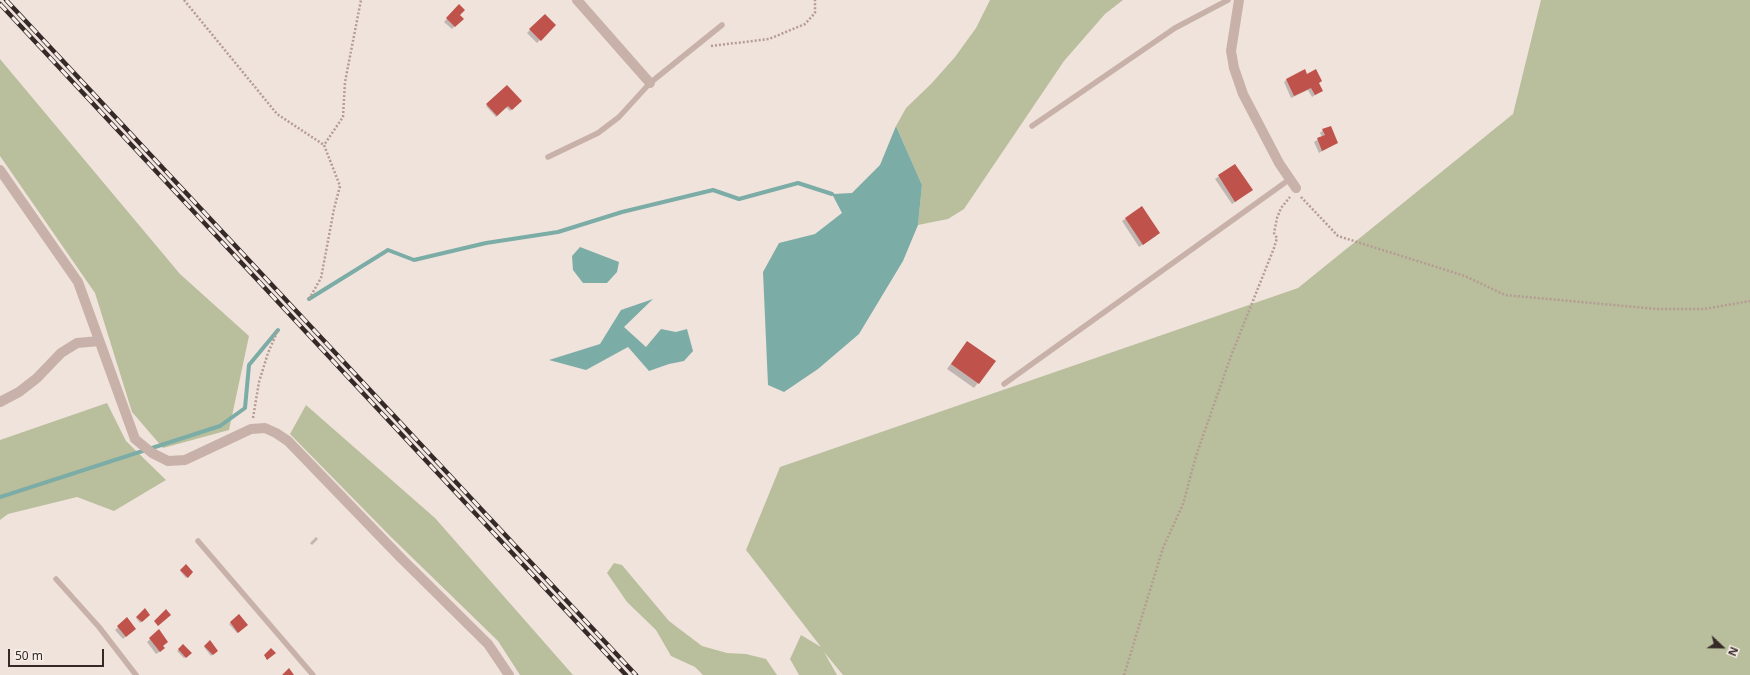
<!DOCTYPE html>
<style>
body{margin:0}
#map{position:relative;width:1750px;height:675px;overflow:hidden;background:#f0e3dc;font-family:"Noto Sans",sans-serif}
canvas{display:block}
.north{position:absolute;left:1702px;top:627px;width:40px;height:40px;-webkit-text-stroke:3px #f8eee8;paint-order:stroke;rotate:112deg;font-size:11px;font-weight:700;line-height:16px;text-align:center;color:#352a28}
.north::after{content:'';display:block;margin:auto;width:14px;height:18px;background:#352a28;clip-path:polygon(50% 0,100% 100%,50% 72%,0 100%)}
.scale{position:absolute;left:8px;top:649px;width:96px;height:18px;box-sizing:border-box;border:2px solid #352a28;border-top:0;padding-left:5px;font-size:12px;line-height:14px;white-space:nowrap;color:#352a28;-webkit-text-stroke:3px #f8eee8;paint-order:stroke}
</style>
<div id="map">
<canvas width="1750" height="675"></canvas>
<div class="north">N</div>
<div class="scale">50 m</div>
</div>
<script>
const ctx = document.querySelector('canvas').getContext('2d');
ctx.lineJoin = 'round';
function fillPath(path, color) {
  ctx.fillStyle = color;
  ctx.fill(path, 'evenodd');
}
function toPath(rows) {
  const path = new Path2D();
  for (const r of rows) {
    path.moveTo(r[0], r[1]);
    for (let i = 2; i < r.length; i += 2) path.lineTo(r[i], r[i + 1]);
  }
  return path;
}
function strokePath(path, color, width, dash) {
  ctx.strokeStyle = color;
  ctx.lineWidth = width;
  ctx.lineCap = dash ? 'butt' : 'round';
  ctx.setLineDash(dash || []);
  ctx.stroke(path);
}
fillPath(toPath([
 [990,0,1123,0,1105,14,1064,61,964,209,948,219,918,225,922,185,896,126,906,108,931,84,955,57,976,28],
 [1541,0,1750,0,1750,675,843,675,824,652,837,675,799,675,790,659,801,635,821,647,746,550,780,467,1298,288,1513,114],
 [0,59,180,274,249,336,229,430,163,448,132,412,95,293,0,156],
 [107,403,126,441,166,480,114,511,77,497,8,514,0,520,0,440],
 [306,405,435,518,573,675,520,675,498,641,391,537,290,434],
 [614,563,622,565,669,621,702,646,727,653,746,654,766,659,777,675,703,675,695,667,671,656,656,630,627,602,607,573]
]), '#b9bf9c');
fillPath(toPath([
 [896,126,922,185,918,225,903,261,859,334,818,369,784,392,768,385,763,272,779,243,815,234,842,213,832,194,852,193,880,165],
 [580,247,619,262,617,272,607,283,583,283,573,270,572,256],
 [653,299,624,327,646,347,661,329,676,332,687,329,693,351,684,361,669,364,649,371,628,347,586,370,549,360,600,344,621,310]
]), '#7caca6');
fillPath(toPath([
 [459,5,458,15,462,19,452,29,444,22],
 [545,15,555,25,537,43,527,33],
 [1307,75,1318,84,1322,91,1312,97,1308,90,1291,98,1284,82,1287,79],
 [507,86,521,101,510,111,506,107,496,117,486,106],
 [1323,130,1337,143,1319,153,1314,142,1322,137,1320,133],
 [1235,165,1252,190,1232,204,1215,179],
 [1142,208,1156,236,1139,247,1122,221],
 [963,347,994,362,974,388,947,369],
 [316,537,318,539,312,545,310,543],
 [186,565,192,572,186,578,180,571],
 [145,610,149,615,140,623,136,618],
 [239,616,247,624,237,633,229,624],
 [127,619,135,628,123,639,115,630],
 [159,631,162,647,161,651,156,654,147,642],
 [210,642,217,650,211,656,204,647],
 [183,646,190,653,184,658,177,651]
]), '#0003');
strokePath(toPath([
 [309,299,388,250,414,260,486,243,558,232,622,212,713,190,739,199,798,183,832,194],
 [0,497,220,426,245,408,249,365,278,330]
]), '#7caca6', 4);
fillPath(toPath([
 [459,4,465,10,460,15,464,19,455,27,446,18],
 [545,14,556,25,541,41,529,29],
 [1305,69,1307,74,1316,69,1322,81,1319,83,1323,91,1315,95,1311,88,1294,96,1286,79],
 [507,85,522,101,512,110,508,106,497,116,486,104],
 [1331,126,1338,143,1322,151,1317,138,1325,135,1322,129],
 [1235,164,1253,190,1235,202,1218,175],
 [1142,206,1160,233,1143,245,1125,218],
 [967,341,996,361,979,384,951,364],
 [186,564,193,572,188,578,180,570],
 [145,608,150,615,142,622,136,617],
 [166,609,171,615,158,626,154,621],
 [239,614,248,625,238,633,230,622],
 [127,617,136,629,126,637,117,626],
 [159,629,168,642,163,646,165,648,160,652,149,638],
 [210,640,218,651,213,655,204,646],
 [183,644,192,653,186,658,178,649],
 [271,648,276,653,267,660,264,655],
 [289,668,294,675,282,675]
]), '#bf534b');
strokePath(toPath([
 [184,0,277,114,324,145],
 [711,46,769,39,805,24,815,13,815,0],
 [1301,197,1338,236,1465,276,1505,295,1657,309,1704,309,1750,301],
 [309,299,321,278,334,209,340,186,324,145,343,117,345,82,361,0],
 [253,418,259,382,268,353,278,330],
 [1124,675,1163,548,1183,504,1196,456,1231,356,1274,248,1277,238,1274,233,1277,218,1281,208,1290,197]
]), '#b49b93', 2.5, [2, 2]);
strokePath(toPath([
 [1032,126,1175,28,1228,0],
 [548,157,598,133,619,117,650,83,722,25],
 [1004,384,1290,179],
 [198,541,313,675],
 [56,579,99,627,136,675]
]), '#c8b1a8', 5.5);
strokePath(toPath([
 [577,0,650,83],
 [1239,0,1231,51,1234,68,1243,94,1279,163,1296,188],
 [0,170,78,282,135,439,152,453,168,461,185,460,251,429,265,428,276,433,288,441,401,558,488,644,509,675],
 [0,402,19,392,37,378,61,353,77,343,99,341]
]), '#c8b1a8', 10);
const rail = toPath([
 [6,0,636,675],
 [0,4,626,675]
]);
strokePath(rail, '#352a28', 4.5);
strokePath(rail, '#f8eee8', 3, [9]);
</script>
